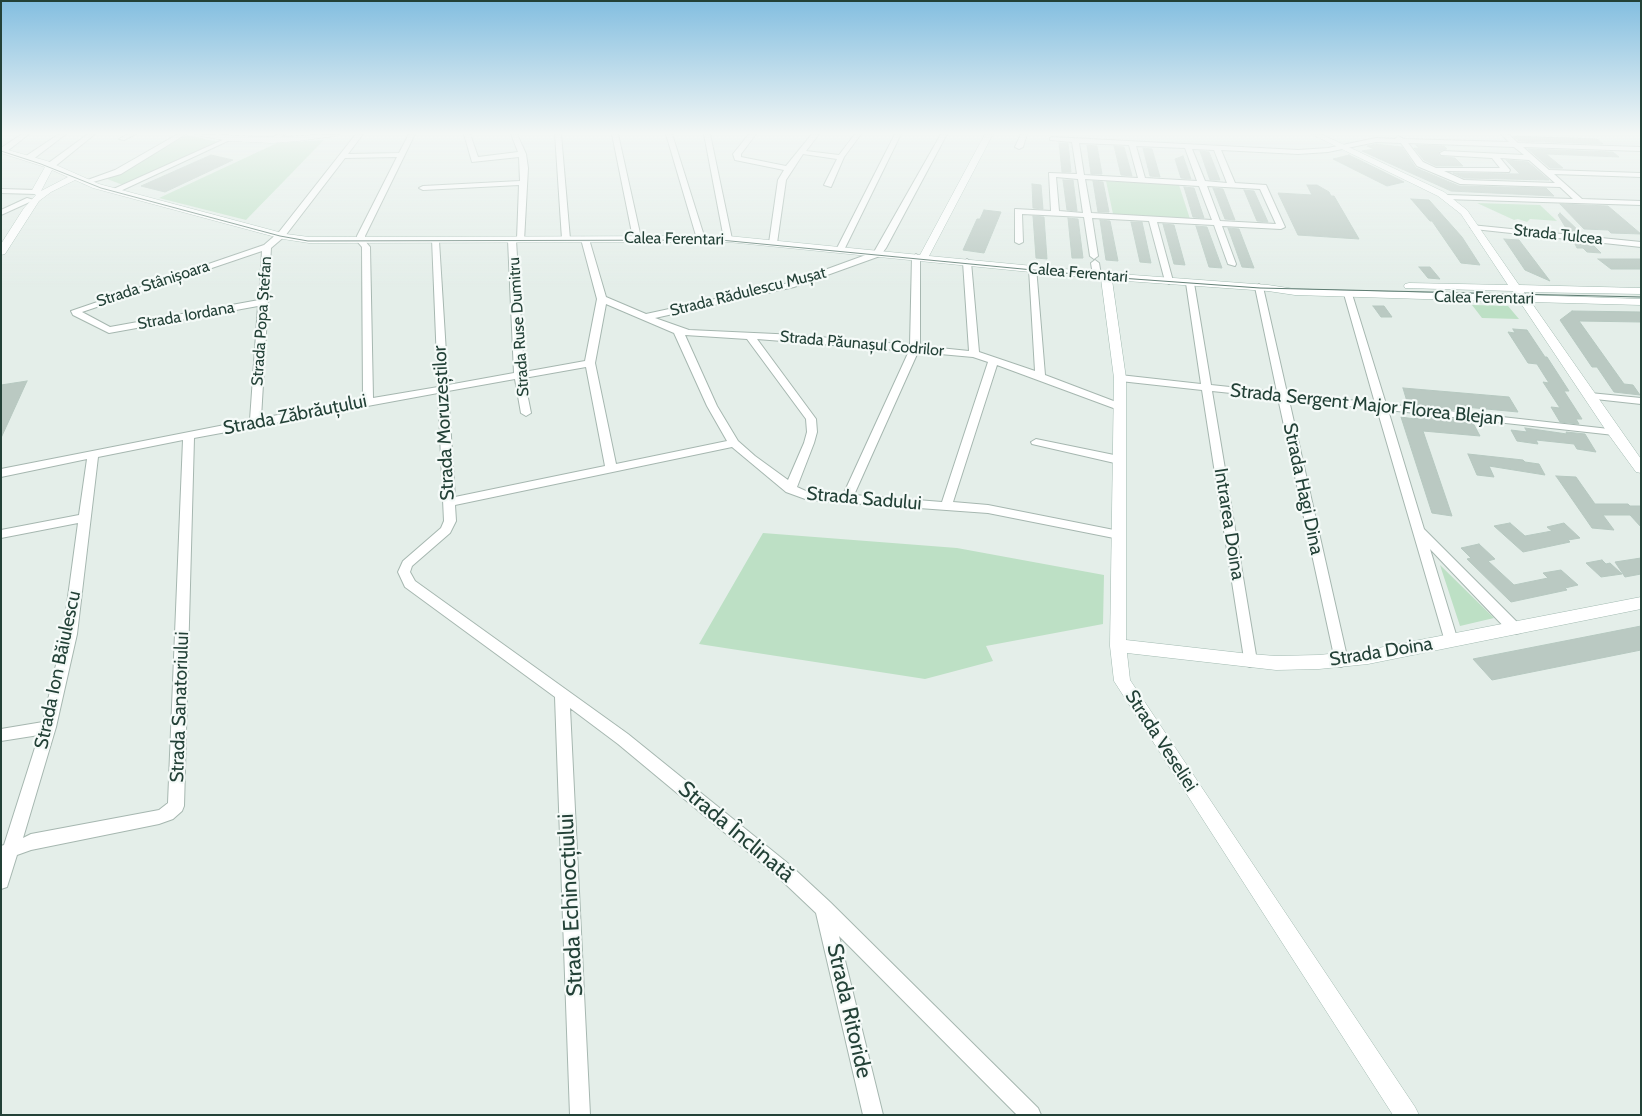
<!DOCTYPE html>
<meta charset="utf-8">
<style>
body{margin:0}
#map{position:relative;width:1642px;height:1116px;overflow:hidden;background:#e4eee9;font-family:Cabin,sans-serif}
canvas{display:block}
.frame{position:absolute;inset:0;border:2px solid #234137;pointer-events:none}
</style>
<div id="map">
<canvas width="1642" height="1116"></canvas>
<div class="frame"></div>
</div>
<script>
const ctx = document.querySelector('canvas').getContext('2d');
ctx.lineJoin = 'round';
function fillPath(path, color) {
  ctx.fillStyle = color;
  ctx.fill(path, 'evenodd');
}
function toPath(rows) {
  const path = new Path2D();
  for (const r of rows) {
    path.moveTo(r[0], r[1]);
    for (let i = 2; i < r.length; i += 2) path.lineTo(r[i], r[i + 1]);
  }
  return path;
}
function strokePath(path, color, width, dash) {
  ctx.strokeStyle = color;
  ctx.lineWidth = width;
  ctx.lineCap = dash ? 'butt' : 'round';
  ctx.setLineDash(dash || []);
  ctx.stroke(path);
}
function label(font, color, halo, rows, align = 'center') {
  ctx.font = font + ' Cabin,sans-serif';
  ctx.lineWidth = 4.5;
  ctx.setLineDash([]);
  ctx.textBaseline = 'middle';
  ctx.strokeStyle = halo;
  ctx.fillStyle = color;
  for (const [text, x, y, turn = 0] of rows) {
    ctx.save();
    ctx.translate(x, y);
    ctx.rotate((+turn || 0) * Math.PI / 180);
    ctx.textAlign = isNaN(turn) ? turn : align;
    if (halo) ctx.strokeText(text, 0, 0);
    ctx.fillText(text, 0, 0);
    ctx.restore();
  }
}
fillPath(toPath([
 [187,135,219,142,123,185,107,179],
 [324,140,246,220,159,198,277,143],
 [1106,181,1179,185,1190,219,1113,214],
 [1477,203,1540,205,1557,221,1530,219,1527,222,1518,219,1514,220],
 [1472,305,1508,306,1519,319,1482,318],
 [763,533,957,548,1104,575,1103,624,986,646,993,661,925,679,699,644],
 [1440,565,1494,618,1460,626]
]), '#bde0c5');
const building = toPath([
 [1513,136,1597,139,1603,144,1519,141,1513,136],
 [1059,143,1068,143,1071,172,1062,172,1059,143],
 [1376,144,1402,147,1416,168,1459,186,1546,188,1554,196,1451,191,1362,151,1374,149,1367,146,1376,144],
 [1087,145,1097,146,1102,174,1091,174,1087,145],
 [1416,145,1444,146,1447,149,1439,151,1439,156,1455,158,1463,166,1436,166,1424,160,1414,148,1419,148,1416,145],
 [1114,146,1124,147,1132,176,1121,175,1114,146],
 [1143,148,1152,149,1160,177,1150,176,1143,148],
 [1528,149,1613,152,1619,157,1546,154,1563,168,1550,168,1528,149],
 [1200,151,1209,152,1220,180,1210,180,1200,151],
 [211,155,233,160,165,192,141,186,211,155],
 [1349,155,1404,182,1387,186,1333,159,1349,155],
 [1183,156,1191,179,1181,178,1175,159,1183,156],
 [1506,160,1528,162,1549,180,1464,178,1453,173,1520,174,1506,160],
 [1063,180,1073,180,1077,211,1067,210,1063,180],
 [1093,181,1103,182,1109,212,1098,212,1093,181],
 [1032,184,1041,185,1043,209,1033,208,1032,184],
 [1307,185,1317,185,1329,192,1331,196,1334,196,1359,239,1298,235,1278,193,1312,195,1307,185],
 [1184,187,1194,188,1204,218,1193,217,1184,187],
 [1213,188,1223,189,1235,220,1225,219,1213,188],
 [1244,190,1254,191,1268,222,1257,221,1244,190],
 [1411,199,1429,200,1462,237,1480,265,1461,263,1432,221,1430,221,1411,199],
 [1560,204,1608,206,1641,234,1611,233,1608,230,1584,229,1560,204],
 [984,210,1001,212,984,253,963,250,977,219,980,219,984,210],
 [1560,213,1582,234,1569,233,1558,215,1560,213],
 [1033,216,1044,217,1047,259,1036,258,1033,216],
 [1068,218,1078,219,1083,258,1072,258,1068,218],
 [1100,220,1110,221,1118,261,1106,260,1100,220],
 [1131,222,1142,222,1151,263,1140,262,1131,222],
 [1163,224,1174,225,1185,265,1174,264,1163,224],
 [1196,226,1207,227,1222,268,1209,267,1196,226],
 [1228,228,1239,229,1254,268,1242,267,1228,228],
 [1504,239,1519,240,1550,281,1525,270,1504,239],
 [1574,242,1592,244,1601,253,1587,252,1583,248,1577,248,1574,242],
 [1598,259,1641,259,1641,269,1611,269,1598,259],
 [1419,267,1430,267,1440,279,1428,278,1419,267],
 [1373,306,1384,306,1392,317,1381,317,1373,306],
 [1572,311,1641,312,1641,322,1579,321,1624,384,1633,385,1640,395,1614,392,1597,367,1592,367,1560,320,1572,311],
 [1513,329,1527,330,1545,357,1547,357,1569,391,1564,391,1582,419,1576,419,1579,424,1560,422,1551,407,1560,408,1543,382,1549,383,1537,364,1528,363,1508,332,1515,333,1513,329],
 [27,381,1,438,1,385,27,381],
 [1403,388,1509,397,1518,412,1465,407,1467,411,1408,405,1403,388],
 [1413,415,1472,421,1480,436,1423,431,1452,516,1432,513,1401,417,1415,419,1413,415],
 [1525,428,1567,434,1566,432,1585,434,1596,452,1577,449,1574,444,1536,440,1538,444,1517,441,1511,430,1527,432,1525,428],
 [1468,454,1523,460,1525,462,1539,464,1545,475,1489,466,1494,477,1477,475,1468,454],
 [1556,476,1576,477,1595,504,1628,504,1630,506,1641,506,1641,527,1630,515,1603,515,1614,530,1592,528,1556,476],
 [1510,523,1525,536,1552,531,1547,527,1564,523,1580,538,1568,540,1570,542,1523,552,1494,526,1510,523],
 [1479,544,1495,559,1488,561,1514,585,1548,578,1543,573,1561,570,1578,585,1565,588,1567,590,1511,602,1467,559,1471,558,1461,548,1479,544],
 [1641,558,1641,574,1625,577,1615,562,1641,558],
 [1602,560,1606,564,1610,563,1622,574,1601,577,1586,563,1602,560],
 [1641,626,1641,650,1492,680,1473,659,1641,626]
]);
fillPath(building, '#bac9c2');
strokePath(building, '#b6c8c0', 1);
const street = toPath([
 [22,134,29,134,6,152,1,152,1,148,22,134],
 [59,134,66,134,32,160,26,160,26,156,59,134],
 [88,134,95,134,53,168,47,168,47,164,88,134],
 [128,134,136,134,124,140,119,139,128,134],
 [178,134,186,134,121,174,86,184,82,182,115,170,178,134],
 [278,134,286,134,274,141,270,141,270,139,278,134],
 [356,134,363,134,348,154,399,153,409,134,415,134,365,236,365,241,370,247,373,398,438,387,432,239,439,241,448,385,514,373,508,240,512,238,516,240,524,372,585,361,597,299,581,239,582,237,589,239,606,297,646,314,789,283,874,252,941,134,947,134,886,248,880,256,794,287,655,318,689,330,797,335,910,345,912,257,916,254,920,257,920,346,969,351,963,262,967,259,971,262,979,352,1035,371,1029,269,1036,267,1045,375,1124,405,1125,407,1120,410,1116,409,997,365,953,502,988,505,1119,531,1123,532,1125,535,1123,538,1119,539,988,513,808,500,786,492,732,447,455,505,456,521,450,533,412,566,410,572,415,581,628,734,790,865,830,902,1038,1108,1041,1115,1017,1115,839,936,883,1115,863,1115,816,913,778,877,618,744,570,708,590,1115,570,1115,555,697,405,587,398,572,403,561,441,528,444,521,438,393,194,438,184,806,182,811,173,819,159,824,31,850,17,855,7,887,1,889,1,846,4,845,39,735,1,741,1,729,43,722,63,634,78,523,1,538,1,530,79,515,87,459,1,477,1,469,250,420,258,306,109,333,73,315,71,311,264,245,279,232,356,134],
 [397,157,357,236,357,241,362,247,363,400,261,418,271,248,285,236,345,158,397,157],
 [262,251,259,300,110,327,82,312,262,251],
 [606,304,674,333,707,406,727,441,616,464,595,363,606,304],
 [685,335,747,339,806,419,807,432,804,443,788,480,755,456,738,441,717,406,685,335],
 [757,339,909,351,843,495,808,492,797,487,814,443,817,432,816,419,757,339],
 [918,352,973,357,988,362,942,502,854,495,918,352],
 [586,367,605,466,455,497,448,391,515,379,521,413,526,416,531,413,524,378,586,367],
 [183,440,168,803,159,810,31,834,23,838,56,727,77,634,98,457,183,440],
 [464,134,470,134,478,157,518,152,511,134,517,134,526,154,528,168,524,241,517,239,519,185,423,190,419,188,423,186,520,181,519,157,472,162,464,134],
 [555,134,561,134,570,239,566,241,562,239,555,134],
 [612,134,618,134,641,238,640,240,633,238,612,134],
 [666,134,672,134,705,239,704,241,697,239,666,134],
 [704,134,710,134,732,239,728,241,724,239,704,134],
 [749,134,756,134,741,154,741,157,786,166,812,134,819,134,806,151,839,155,855,134,861,134,844,157,831,187,824,185,837,159,803,154,786,180,777,243,773,245,769,243,778,180,784,170,735,160,733,154,749,134],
 [895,134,901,134,844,250,837,252,836,250,895,134],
 [1021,134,1027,134,1023,147,1019,149,1015,147,1021,134],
 [1501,134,1508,134,1518,143,1641,147,1641,151,1523,147,1549,170,1641,173,1641,177,1554,174,1582,199,1641,201,1641,205,1444,199,1444,195,1447,195,1573,199,1560,187,1460,184,1417,166,1401,143,1376,142,1328,152,1298,154,1221,150,1235,183,1266,185,1285,227,1281,229,1222,226,1236,264,1235,266,1228,264,1214,225,1157,222,1173,281,1169,284,1165,281,1149,221,1092,218,1098,256,1094,259,1090,256,1084,217,1022,214,1023,242,1019,244,1015,242,1015,209,1051,211,1049,173,1077,174,1072,142,1050,140,1050,138,1052,137,1298,150,1328,148,1376,138,1395,139,1398,136,1404,139,1509,142,1501,134],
 [1079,143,1129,145,1138,178,1084,175,1079,143],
 [1408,143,1514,147,1524,155,1444,151,1440,153,1441,155,1492,158,1500,168,1436,168,1423,162,1408,143],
 [1136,146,1185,148,1197,181,1145,178,1136,146],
 [1192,149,1214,150,1227,183,1205,181,1192,149],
 [1500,158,1529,160,1555,183,1464,180,1444,171,1509,172,1510,170,1500,158],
 [1056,177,1078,179,1083,213,1059,211,1056,177],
 [1085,179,1199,186,1212,220,1091,213,1085,179],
 [1207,186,1260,189,1276,224,1220,221,1207,186],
 [227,138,232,139,116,193,109,191,227,138],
 [1,189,36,190,40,192,36,194,1,193,1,189],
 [27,198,34,200,1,215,1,210,27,198],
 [1471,225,1641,242,1641,247,1474,229,1470,227,1471,225],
 [1095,260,1099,263,1101,275,1097,278,1093,275,1091,263,1095,260],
 [1190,280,1194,283,1211,385,1277,392,1255,287,1259,284,1263,287,1287,393,1375,403,1344,294,1348,291,1352,294,1386,404,1618,430,1619,432,1618,434,1614,435,1388,410,1424,529,1520,625,1522,629,1520,633,1515,634,1510,633,1430,549,1458,641,1456,645,1451,646,1446,645,1377,409,1289,400,1348,661,1346,665,1341,667,1336,665,1278,398,1212,391,1257,661,1255,665,1250,667,1245,665,1202,390,1120,381,1115,378,1120,375,1201,384,1186,283,1190,280],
 [1590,393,1641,398,1641,404,1586,398,1585,396,1590,393],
 [1036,439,1119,456,1125,460,1119,464,1032,444,1031,442,1036,439]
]);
const secondary = toPath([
 [195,134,272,137,340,134,336,136,298,141,272,143,229,141,199,136,195,134],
 [985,134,993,134,929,256,1106,273,1268,285,1295,289,1515,295,1513,291,1405,288,1404,286,1405,284,1409,283,1508,285,1461,214,1438,196,1311,134,1321,134,1444,192,1467,210,1519,285,1641,288,1641,294,1524,292,1526,295,1641,299,1641,305,1531,302,1641,459,1641,473,1636,472,1609,435,1520,302,1295,295,1268,291,1112,280,1126,378,1126,640,1250,654,1276,656,1319,655,1368,650,1641,597,1641,609,1368,664,1319,669,1276,670,1127,653,1130,680,1415,1107,1419,1115,1393,1115,1114,681,1110,646,1114,378,1101,279,728,242,309,243,283,239,93,188,75,180,51,192,39,201,5,254,1,255,1,244,24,208,36,195,31,192,45,167,1,153,1,148,47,161,99,184,286,234,309,237,728,236,920,255,985,134],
 [52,170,68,177,41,191,52,170]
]);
strokePath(street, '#a6b7b0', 2);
strokePath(secondary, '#a2bab1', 1);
fillPath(street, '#fff');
fillPath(secondary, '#fff');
strokePath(toPath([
 [1,151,41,164,101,188,280,236,308,241,720,240,1106,277,1260,288,1641,297]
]), '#5e7c72', 1);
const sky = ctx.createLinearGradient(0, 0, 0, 290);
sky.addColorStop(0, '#83bee0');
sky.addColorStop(0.46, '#f3f7f5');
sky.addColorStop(1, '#f3f7f500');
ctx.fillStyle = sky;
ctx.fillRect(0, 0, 1642, 290);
label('16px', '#234137', '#f5faf8', [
 ["Strada Tulcea",1558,235,6],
 ["Calea Ferentari",674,239,1],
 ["Calea Ferentari",1078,273,5],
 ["Strada Stânișoara",153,284,-18],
 ["Strada Rădulescu Mușat",748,292,-14],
 ["Calea Ferentari",1484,298,1],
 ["Strada Iordana",186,316,-10],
 ["Strada Popa Ștefan",262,321,-86],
 ["Strada Ruse Dumitru",519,327,-94],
 ["Strada Păunașul Codrilor",862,344,5]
]);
label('19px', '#234137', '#f5faf8', [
 ["Strada Sergent Major Florea Blejan",1367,405,6],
 ["Strada Zăbrăuțului",295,415,-11],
 ["Strada Moruzeștilor",444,423,-93],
 ["Strada Hagi Dina",1303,489,78],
 ["Strada Sadului",864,499,5],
 ["Intrarea Doina",1229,524,81],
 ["Strada Doina",1381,652,-9],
 ["Strada Ion Băiulescu",58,670,-78],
 ["Strada Sanatoriului",180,707,-88],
 ["Strada Veseliei",1161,741,57]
]);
label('22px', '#234137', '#f5faf8', [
 ["Strada Înclinată",736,832,40],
 ["Strada Echinocțiului",571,905,-93],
 ["Strada Ritoride",849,1011,77]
]);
</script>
